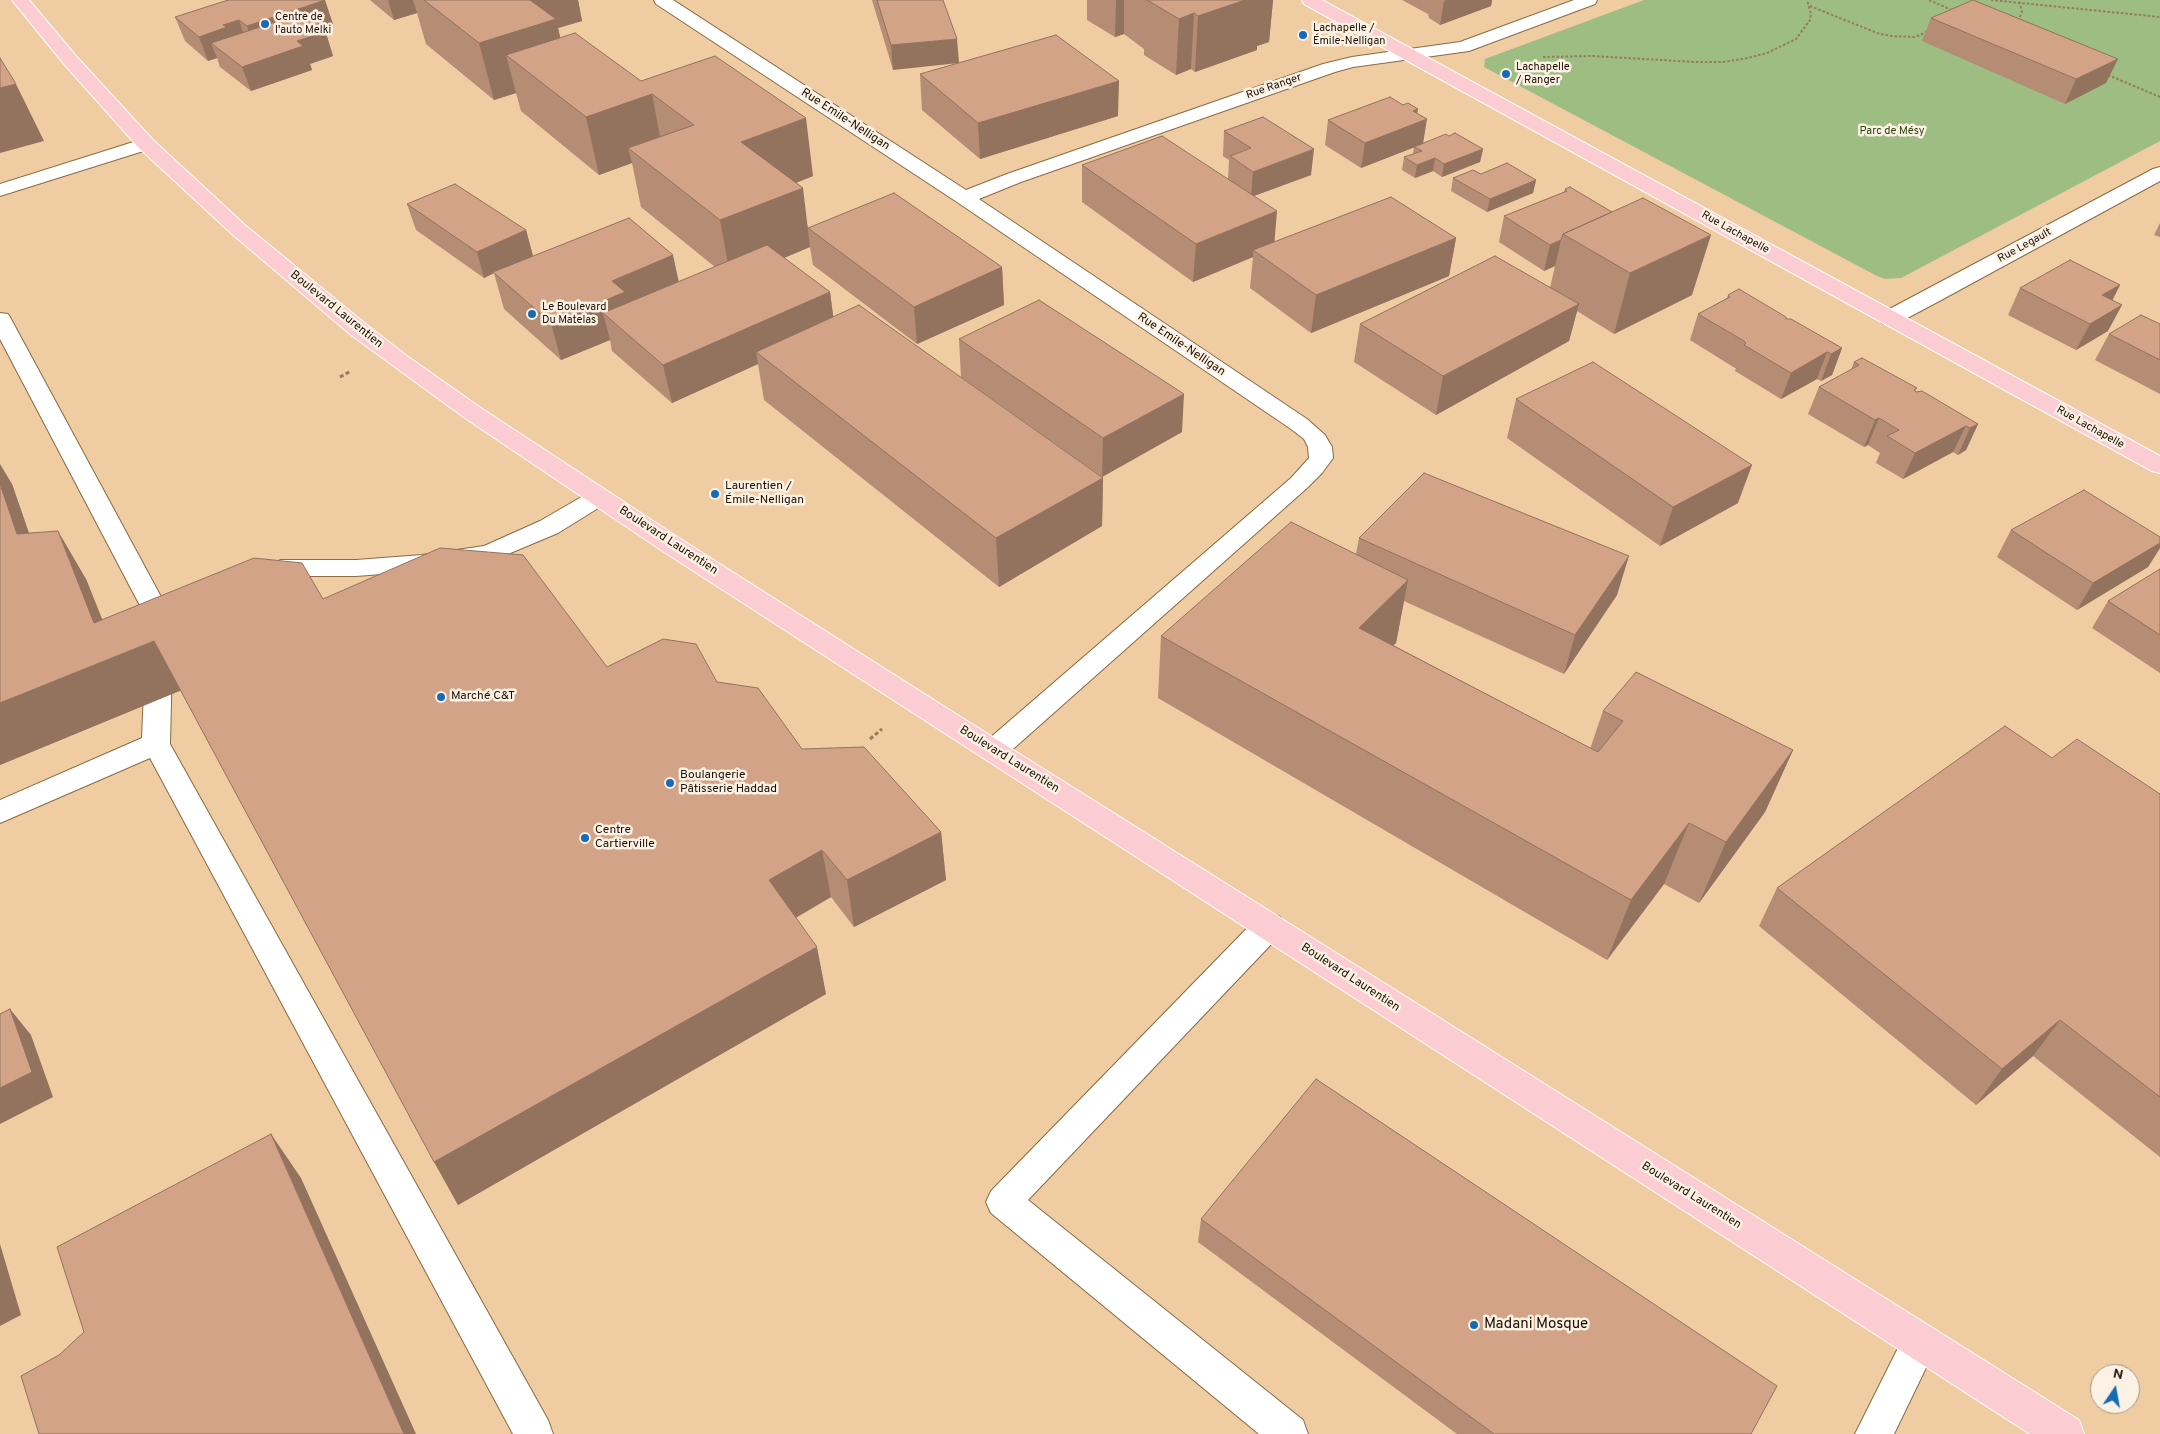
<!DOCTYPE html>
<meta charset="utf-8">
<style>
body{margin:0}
#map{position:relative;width:2160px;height:1434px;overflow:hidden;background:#efcca2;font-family:Overpass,sans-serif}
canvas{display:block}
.north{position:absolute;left:2090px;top:1364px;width:50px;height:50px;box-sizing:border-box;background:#fcf1e5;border:1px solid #a3978b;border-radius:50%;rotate:12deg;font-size:14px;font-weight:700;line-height:20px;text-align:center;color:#1e1103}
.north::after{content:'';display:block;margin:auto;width:18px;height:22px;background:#166bb9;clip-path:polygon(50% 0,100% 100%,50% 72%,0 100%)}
</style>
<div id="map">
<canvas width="2160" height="1434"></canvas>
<div class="north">N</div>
</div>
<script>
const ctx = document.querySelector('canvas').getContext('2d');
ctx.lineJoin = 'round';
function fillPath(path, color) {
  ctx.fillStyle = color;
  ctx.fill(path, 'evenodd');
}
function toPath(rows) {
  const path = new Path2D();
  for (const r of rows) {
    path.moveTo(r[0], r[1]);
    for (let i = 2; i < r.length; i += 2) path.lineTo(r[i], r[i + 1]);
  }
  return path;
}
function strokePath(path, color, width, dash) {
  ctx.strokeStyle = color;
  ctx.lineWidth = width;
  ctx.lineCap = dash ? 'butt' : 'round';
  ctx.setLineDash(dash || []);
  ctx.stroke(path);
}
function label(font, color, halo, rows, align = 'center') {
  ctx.font = font + ' Overpass,sans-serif';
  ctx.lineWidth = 5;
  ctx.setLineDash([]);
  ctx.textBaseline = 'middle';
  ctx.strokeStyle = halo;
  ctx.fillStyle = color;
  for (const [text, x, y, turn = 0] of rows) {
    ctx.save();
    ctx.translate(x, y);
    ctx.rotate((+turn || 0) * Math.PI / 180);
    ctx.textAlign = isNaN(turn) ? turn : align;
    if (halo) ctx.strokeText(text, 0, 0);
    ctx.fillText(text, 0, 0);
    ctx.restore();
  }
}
fillPath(toPath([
 [1644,0,2160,0,2160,141,1901,278,1885,279,1877,276,1484,67,1485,59]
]), '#9dbd83');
const minor = toPath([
 [654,0,673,0,966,190,1007,174,1323,64,1352,57,1460,42,1574,0,1597,0,1595,4,1469,51,1353,67,1335,72,1021,182,979,199,1307,419,1325,435,1332,447,1333,458,1322,473,1307,488,1004,757,994,760,984,757,980,750,984,743,1291,478,1309,458,1308,447,1304,439,1291,429,957,202,656,4,654,0],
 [146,138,153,140,155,144,153,148,0,196,0,184,146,138],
 [2160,167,2160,181,1943,299,1898,323,1890,324,1882,323,1879,318,1882,313,2153,169,2160,167],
 [0,313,8,314,11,319,173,619,170,744,548,1420,553,1434,513,1434,150,758,0,823,0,800,142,738,147,619,0,339,0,313],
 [599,489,608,492,611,497,608,502,558,533,489,562,422,571,356,576,284,576,267,583,258,580,254,574,258,568,281,560,356,560,422,555,484,546,540,521,590,492,599,489],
 [1269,913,1280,917,1284,926,1280,935,1028,1200,1303,1420,1308,1434,1259,1434,991,1213,986,1202,991,1191,1258,917,1269,913],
 [1920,1325,1933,1330,1938,1343,1894,1434,1855,1434,1907,1330,1920,1325]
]);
const major = toPath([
 [12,0,29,0,76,56,153,140,246,226,367,325,407,356,481,408,679,538,937,702,2079,1420,2084,1434,2030,1434,661,550,465,418,351,335,232,234,139,148,64,64,12,0],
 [1302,0,1322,0,2160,456,2160,473,2152,471,1304,4,1302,0]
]);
strokePath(minor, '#896a43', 2);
strokePath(major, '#fff', 2);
strokePath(toPath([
 [1929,0,1954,11],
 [1991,0,2160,17],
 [1810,6,1877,33,1891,36,1915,37,1929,31],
 [2018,21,2022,12,2019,0],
 [1543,57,1593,56,1695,62,1723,62,1748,58,1767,53,1796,39,1810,20,1811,14,1807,0],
 [2108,75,2160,97]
]), '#957c5e', 2, [2.5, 2]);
strokePath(toPath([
 [340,377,351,371],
 [870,739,882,729]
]), '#957c5e', 3, [4, 2.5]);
fillPath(minor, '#fff');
fillPath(major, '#fbccd1');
fillPath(toPath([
 [370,0,578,0,582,21,558,28,560,37,641,81,813,176,796,183,808,228,1002,267,1004,305,917,344,813,265,810,247,784,258,830,292,833,316,1103,478,1102,526,999,587,764,400,758,364,672,403,612,351,610,340,561,360,504,309,494,273,484,278,416,230,407,204,526,230,533,256,526,259,679,282,715,267,641,207,632,163,599,175,521,111,516,93,494,100,426,44,417,13,394,20],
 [872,0,943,0,893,70],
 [1087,0,1273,0,1269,42,1257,46,1257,50,1195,72,1191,69,1176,75,1144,55,1144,49,1124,34,1115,37,1087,20],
 [1402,0,1492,0,1491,6,1440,25,1429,18,1428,14],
 [175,17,333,24,324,27,333,56,310,64,312,70,251,91,220,67,217,58,208,61,185,41],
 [1931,18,2106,83,2065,104,1922,41],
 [920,74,1118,116,980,159,922,110],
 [1403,105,1418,109,1417,113,1423,143,1483,149,1480,162,1442,177,1433,171,1415,178,1402,170,1404,157,1413,154,1414,147,1361,168,1325,145,1328,120],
 [1224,131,1311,175,1254,196,1274,242,1456,238,1449,276,1311,333,1250,288,1253,257,1193,282,1082,202,1082,165,1228,179,1229,160,1223,156],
 [1481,174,1536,180,1533,193,1487,212,1451,191,1453,178],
 [1565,189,1692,295,1614,334,1577,311,1569,341,1436,415,1354,362,1360,324,1550,288,1555,266,1544,271,1499,242,1504,216,1564,192],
 [2160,223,2160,237,2154,235],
 [2120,285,2112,300,2108,331,2076,350,2008,315,2020,288],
 [1728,295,1786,319,1842,348,1832,375,1821,381,1817,379,1781,399,1735,371,1736,368,1735,368,1690,340,1698,314,1727,298],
 [2160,324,2160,394,2095,360,2109,334],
 [959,339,1182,432,1102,477,961,377],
 [1854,362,1917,388,1915,391,1978,424,1966,450,1958,455,1953,452,1903,479,1876,463,1880,453,1868,445,1864,447,1808,414,1819,387,1851,370],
 [1516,399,1738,503,1660,546,1507,438],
 [12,484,29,533,86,579,102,620,323,599,607,667,717,682,802,749,941,832,946,880,854,927,831,897,796,918,826,994,458,1205,181,690,0,765],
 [2011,530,2160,537,2160,548,2148,567,2077,610,1997,557],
 [1359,538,1617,595,1564,674,1404,601,1396,643,1393,645,1590,749,1603,711,1793,750,1765,812,1699,903,1664,884,1607,960,1158,698,1161,636,1356,554],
 [2160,569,2160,673,2092,628,2108,601],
 [2052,758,2160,794,2160,1157,2033,1056,1976,1105,1759,926,1777,888],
 [1201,1219,1751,1434,1457,1434,1198,1242]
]), '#b58c74');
fillPath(toPath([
 [325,0,333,24,324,27,333,56,310,64,312,70,251,91,242,67,297,41,256,50,247,26],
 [388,0,413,0,417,13,394,20],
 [513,0,578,0,582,21,558,28,569,75,506,55,516,93,494,100,479,43],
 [1116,0,1124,0,1124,34,1115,37],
 [1245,0,1273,0,1269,42,1257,46,1257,50,1195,72,1198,16],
 [1446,0,1492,0,1491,6,1440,25,1444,1],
 [1194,13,1191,69,1176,75,1179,19],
 [239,20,247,44,211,43,217,58,208,61,199,37,223,25],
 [957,39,959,63,893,70,891,45],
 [2118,59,2106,83,2065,104,2076,79],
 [1119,81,1118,116,980,159,978,123],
 [16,84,44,141,0,153,0,88],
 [652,94,663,152,628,148,632,163,599,175,586,117],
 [1418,109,1415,123,1427,119,1423,144,1361,168,1365,143,1413,111],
 [806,118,813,176,750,201,741,142],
 [1314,149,1311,175,1251,197,1253,172],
 [1483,149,1480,162,1442,177,1444,164],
 [1435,158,1433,171,1415,178,1417,165],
 [1536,180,1533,193,1487,212,1490,199],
 [803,188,810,247,731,280,720,220],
 [1277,211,1274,248,1253,250,1253,257,1193,282,1196,244],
 [526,230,533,256,495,273,493,272,494,273,484,278,477,252],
 [1711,235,1692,295,1614,334,1630,273],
 [1456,238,1449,276,1311,333,1316,295],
 [1561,240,1555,266,1544,271,1550,245],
 [673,255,681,292,603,313,610,340,561,360,551,323,612,281],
 [1002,267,1004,305,917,344,914,307],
 [2120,285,2107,311,2102,295],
 [830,292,835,330,756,352,758,364,672,403,663,365],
 [1579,304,1569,341,1436,415,1443,376],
 [2122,305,2108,331,2076,350,2090,324],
 [1842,348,1832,375,1821,381,1831,354],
 [1827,352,1817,379,1781,399,1791,373],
 [1184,394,1182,432,1102,477,1103,438],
 [1879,418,1868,445,1864,447,1875,420],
 [1978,424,1966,450,1958,455,1970,428],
 [1966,426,1953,452,1903,479,1915,453],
 [0,464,12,484,46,583,17,534,0,484],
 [1752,465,1738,503,1660,546,1673,507],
 [1103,478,1102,526,999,587,996,538],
 [58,531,86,579,117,656,154,641,182,690,0,765,0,703,94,623],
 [2160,543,2160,548,2148,567,2077,610,2093,583],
 [1629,556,1617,595,1564,674,1575,635],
 [1408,580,1396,643,1348,690,1359,628],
 [1793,750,1765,812,1699,903,1726,842],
 [1689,823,1664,884,1607,960,1631,900],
 [941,832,946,880,854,927,847,880],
 [822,850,831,897,779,927,769,880],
 [817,947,826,994,458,1205,434,1162],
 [10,1009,31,1035,53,1097,0,1124,0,1088],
 [2060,1020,2033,1056,1976,1105,2002,1069],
 [271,1134,301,1178,416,1434,404,1434],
 [0,1244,21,1315,0,1326]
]), '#93725e');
const building = toPath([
 [228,0,325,0,247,26,239,20,223,25,227,27,199,37,175,17,228,0],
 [424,0,530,0,556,19,479,43,424,0],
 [877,0,943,0,957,39,891,45,877,0],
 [1147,0,1245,0,1198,16,1194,13,1179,19,1147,0],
 [1973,0,2118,59,2076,79,1931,18,1973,0],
 [300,14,307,19,315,17,323,22,315,25,325,32,297,41,303,46,242,67,211,43,300,14],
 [575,33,641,81,715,56,806,118,741,142,803,188,720,220,628,148,694,125,652,94,586,117,506,55,575,33],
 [1056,35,1119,81,978,123,920,74,1056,35],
 [0,58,16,84,0,88,0,58],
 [1390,97,1403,105,1408,103,1418,109,1413,111,1427,119,1365,143,1328,120,1390,97],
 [1263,117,1314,149,1253,172,1230,156,1251,148,1224,131,1263,117],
 [1455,133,1483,149,1444,164,1435,158,1417,165,1404,157,1422,151,1414,147,1446,134,1449,136,1455,133],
 [1162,136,1277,211,1196,244,1082,165,1162,136],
 [1507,163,1536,180,1490,199,1453,178,1473,170,1481,174,1507,163],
 [455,184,526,230,477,252,407,204,455,184],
 [1570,187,1612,212,1563,234,1561,240,1550,245,1504,216,1567,191,1565,189,1570,187],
 [894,193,1002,267,914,307,808,228,894,193],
 [1391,197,1456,238,1316,295,1253,250,1391,197],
 [1643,198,1711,235,1630,273,1563,234,1643,198],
 [629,218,673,255,612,281,625,292,551,323,493,272,629,218],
 [767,245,830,292,663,365,603,313,767,245],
 [1495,256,1579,304,1443,376,1360,324,1495,256],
 [2070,260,2120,285,2102,295,2122,305,2090,324,2020,288,2070,260],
 [1739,289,1786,317,1786,319,1791,319,1842,348,1831,354,1827,352,1791,373,1744,345,1746,343,1744,341,1698,314,1730,297,1728,295,1739,289],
 [1039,300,1184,394,1103,438,959,339,1039,300],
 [859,305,1103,478,996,538,756,352,859,305],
 [2141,315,2160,324,2160,360,2109,334,2141,315],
 [1862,358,1917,388,1914,390,1916,392,1922,391,1978,424,1970,428,1966,426,1915,453,1887,436,1899,430,1879,418,1875,420,1819,387,1859,365,1854,362,1862,358],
 [1593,362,1752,465,1673,507,1516,399,1593,362],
 [1424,473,1629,556,1575,635,1359,538,1424,473],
 [0,484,17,534,58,531,94,623,254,558,302,563,323,599,440,548,523,555,607,667,663,639,696,644,717,682,758,688,802,749,864,747,941,832,847,880,822,850,769,880,817,947,434,1162,154,641,0,703,0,484],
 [2084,490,2160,537,2160,543,2093,583,2011,530,2084,490],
 [1291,522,1408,580,1359,628,1598,752,1623,721,1603,711,1636,672,1793,750,1726,842,1689,823,1631,900,1161,636,1291,522],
 [2160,569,2160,635,2108,601,2160,569],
 [2005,726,2052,758,2077,739,2160,794,2160,1097,2060,1020,2002,1069,1777,888,2005,726],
 [10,1009,32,1072,0,1088,0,1014,10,1009],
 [1316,1079,1777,1386,1751,1434,1494,1434,1201,1219,1316,1079],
 [271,1134,404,1434,39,1434,21,1376,59,1355,84,1332,57,1247,271,1134]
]);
fillPath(building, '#d2a387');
strokePath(building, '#93725e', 1);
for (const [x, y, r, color] of [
 [265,24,5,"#166bb9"],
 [1303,35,5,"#166bb9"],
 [1506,74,5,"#166bb9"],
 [532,314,5,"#166bb9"],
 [715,494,5,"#166bb9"],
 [441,697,5,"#166bb9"],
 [670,783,5,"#166bb9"],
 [585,838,5,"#166bb9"],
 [1474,1325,5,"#166bb9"]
]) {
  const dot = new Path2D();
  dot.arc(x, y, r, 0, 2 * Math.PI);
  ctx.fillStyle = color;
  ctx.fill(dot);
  strokePath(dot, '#fcf1e5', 2);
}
label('11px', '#1e1103', '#fcf1e5', [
 ["Centre de",275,18],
 ["l'auto Melki",275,31],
 ["Lachapelle /",1313,29],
 ["Émile-Nelligan",1313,42],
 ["Lachapelle",1516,68],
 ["/ Ranger",1516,81],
 ["Le Boulevard",542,308],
 ["Du Matelas",542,321]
], 'left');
label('11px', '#1e1103', '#fcf1e5', [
 ["Rue Ranger",1274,87,-19],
 ["Rue Lachapelle",1735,233,29],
 ["Rue Legault",2025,246,-29],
 ["Rue Lachapelle",2090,428,29]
]);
label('11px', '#2a460a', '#fcf1e5', [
 ["Parc de Mésy",1892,132]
]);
label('12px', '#1e1103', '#fcf1e5', [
 ["Rue Emile-Nelligan",845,120,33],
 ["Boulevard Laurentien",336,310,39],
 ["Rue Emile-Nelligan",1181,345,34],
 ["Boulevard Laurentien",668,541,33],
 ["Boulevard Laurentien",1009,760,32],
 ["Boulevard Laurentien",1350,978,33],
 ["Boulevard Laurentien",1691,1196,32]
]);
label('12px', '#1e1103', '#fcf1e5', [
 ["Laurentien /",725,487],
 ["Émile-Nelligan",725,501],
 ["Marché C&T",451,697],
 ["Boulangerie",680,776],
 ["Pâtisserie Haddad",680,790],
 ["Centre",595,831],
 ["Cartierville",595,845]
], 'left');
label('15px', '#1e1103', '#fcf1e5', [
 ["Madani Mosque",1484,1325]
], 'left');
</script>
